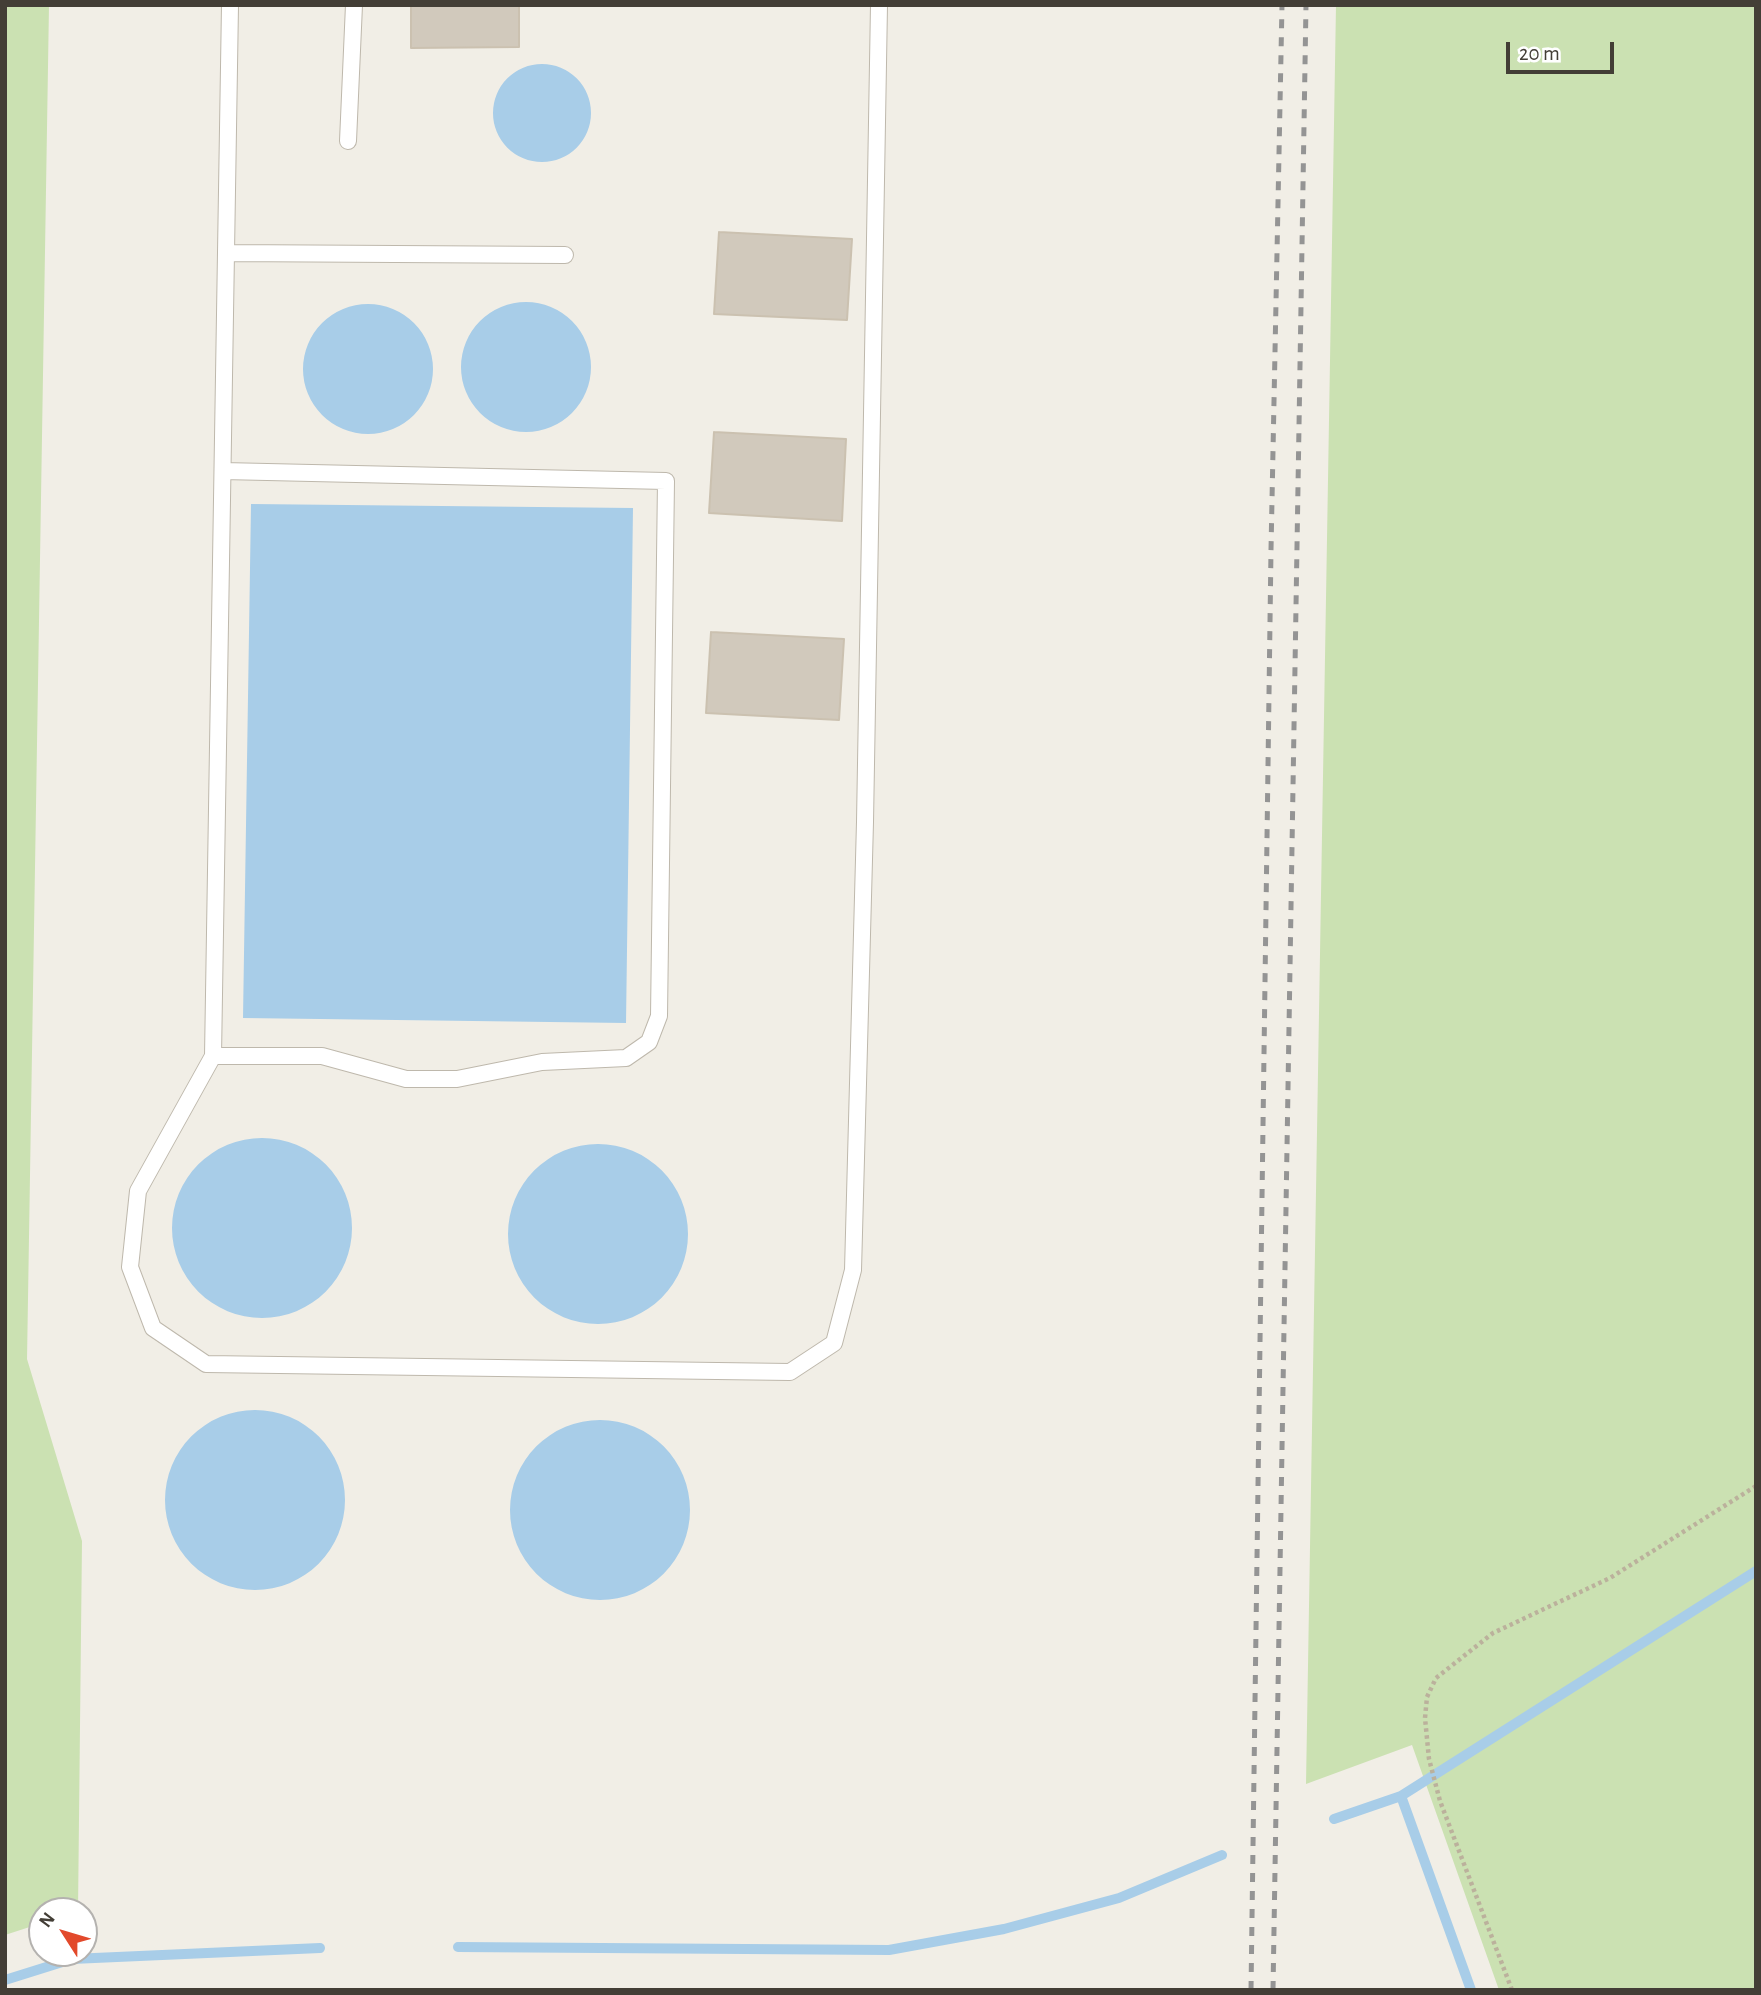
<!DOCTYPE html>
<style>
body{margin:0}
#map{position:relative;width:1761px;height:1995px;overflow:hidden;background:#f1eee6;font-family:"Alegreya Sans",sans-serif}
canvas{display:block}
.frame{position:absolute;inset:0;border:7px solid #433e36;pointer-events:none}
.north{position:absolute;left:28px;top:1897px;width:70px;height:70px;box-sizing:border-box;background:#fff;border:2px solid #b4b2af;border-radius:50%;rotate:307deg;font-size:19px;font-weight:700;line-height:28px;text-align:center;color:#433e36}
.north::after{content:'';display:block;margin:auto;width:24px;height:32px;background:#e2492b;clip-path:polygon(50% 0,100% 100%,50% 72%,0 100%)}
.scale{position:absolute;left:1506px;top:42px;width:108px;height:32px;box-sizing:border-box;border:4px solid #433e36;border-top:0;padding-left:9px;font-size:21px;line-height:24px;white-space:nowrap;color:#433e36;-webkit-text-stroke:5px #fff;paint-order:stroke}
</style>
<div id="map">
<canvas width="1761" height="1995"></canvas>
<div class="frame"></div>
<div class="north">N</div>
<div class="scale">20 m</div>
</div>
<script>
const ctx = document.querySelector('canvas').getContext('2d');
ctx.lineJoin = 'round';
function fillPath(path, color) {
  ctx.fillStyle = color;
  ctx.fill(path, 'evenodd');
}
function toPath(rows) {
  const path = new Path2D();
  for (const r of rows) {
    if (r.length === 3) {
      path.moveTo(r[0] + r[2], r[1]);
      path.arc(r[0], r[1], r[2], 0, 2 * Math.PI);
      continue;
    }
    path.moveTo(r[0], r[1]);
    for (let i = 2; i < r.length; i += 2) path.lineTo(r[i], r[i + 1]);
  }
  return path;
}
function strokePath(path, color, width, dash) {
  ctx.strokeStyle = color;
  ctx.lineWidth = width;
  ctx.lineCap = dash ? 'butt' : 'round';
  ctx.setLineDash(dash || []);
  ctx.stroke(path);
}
fillPath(toPath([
 [5,5,49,5,27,1359,82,1541,78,1911,42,1911,42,1923,5,1935],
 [1336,5,1756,5,1756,1990,1499,1990,1412,1745,1306,1784]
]), '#cbe1b2');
fillPath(toPath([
 [542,113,49],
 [526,367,65],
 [368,369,65],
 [251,504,633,508,626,1023,243,1018],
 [262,1228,90],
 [598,1234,90],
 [255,1500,90],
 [600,1510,90]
]), '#a8cde8');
strokePath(toPath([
 [1401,1796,1471,1990],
 [1334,1819,1401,1796,1756,1571],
 [458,1947,889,1950,1004,1929,1119,1898,1222,1855],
 [5,1980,72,1959,320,1948]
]), '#a8cde8', 10);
const building = toPath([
 [411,5,519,5,519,47,411,48,411,5],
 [719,232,852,239,847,320,714,314,719,232],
 [714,432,846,439,842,521,709,513,714,432],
 [711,632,844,639,839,720,706,713,711,632]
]);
fillPath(building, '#d1c9bc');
strokePath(building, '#cbc1b0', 2);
const service = toPath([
 [230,5,213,1056,138,1191,130,1267,153,1328,206,1364,790,1372,834,1343,853,1270,865,822,879,5],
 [348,141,354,5],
 [226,253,565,255],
 [213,1056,322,1056,406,1079,457,1079,542,1062,626,1058,649,1042,659,1016,666,481,223,471]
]);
strokePath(service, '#beb8ac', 18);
strokePath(toPath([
 [1512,1990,1440,1801,1429,1759,1425,1718,1427,1697,1436,1678,1493,1633,1610,1578,1756,1486]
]), '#bbb19c', 4.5, [3.5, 3.5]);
strokePath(service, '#fff', 16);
strokePath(toPath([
 [1251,1990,1271,550,1282,5],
 [1273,1990,1306,5]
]), '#949494', 5, [9, 9]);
</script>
